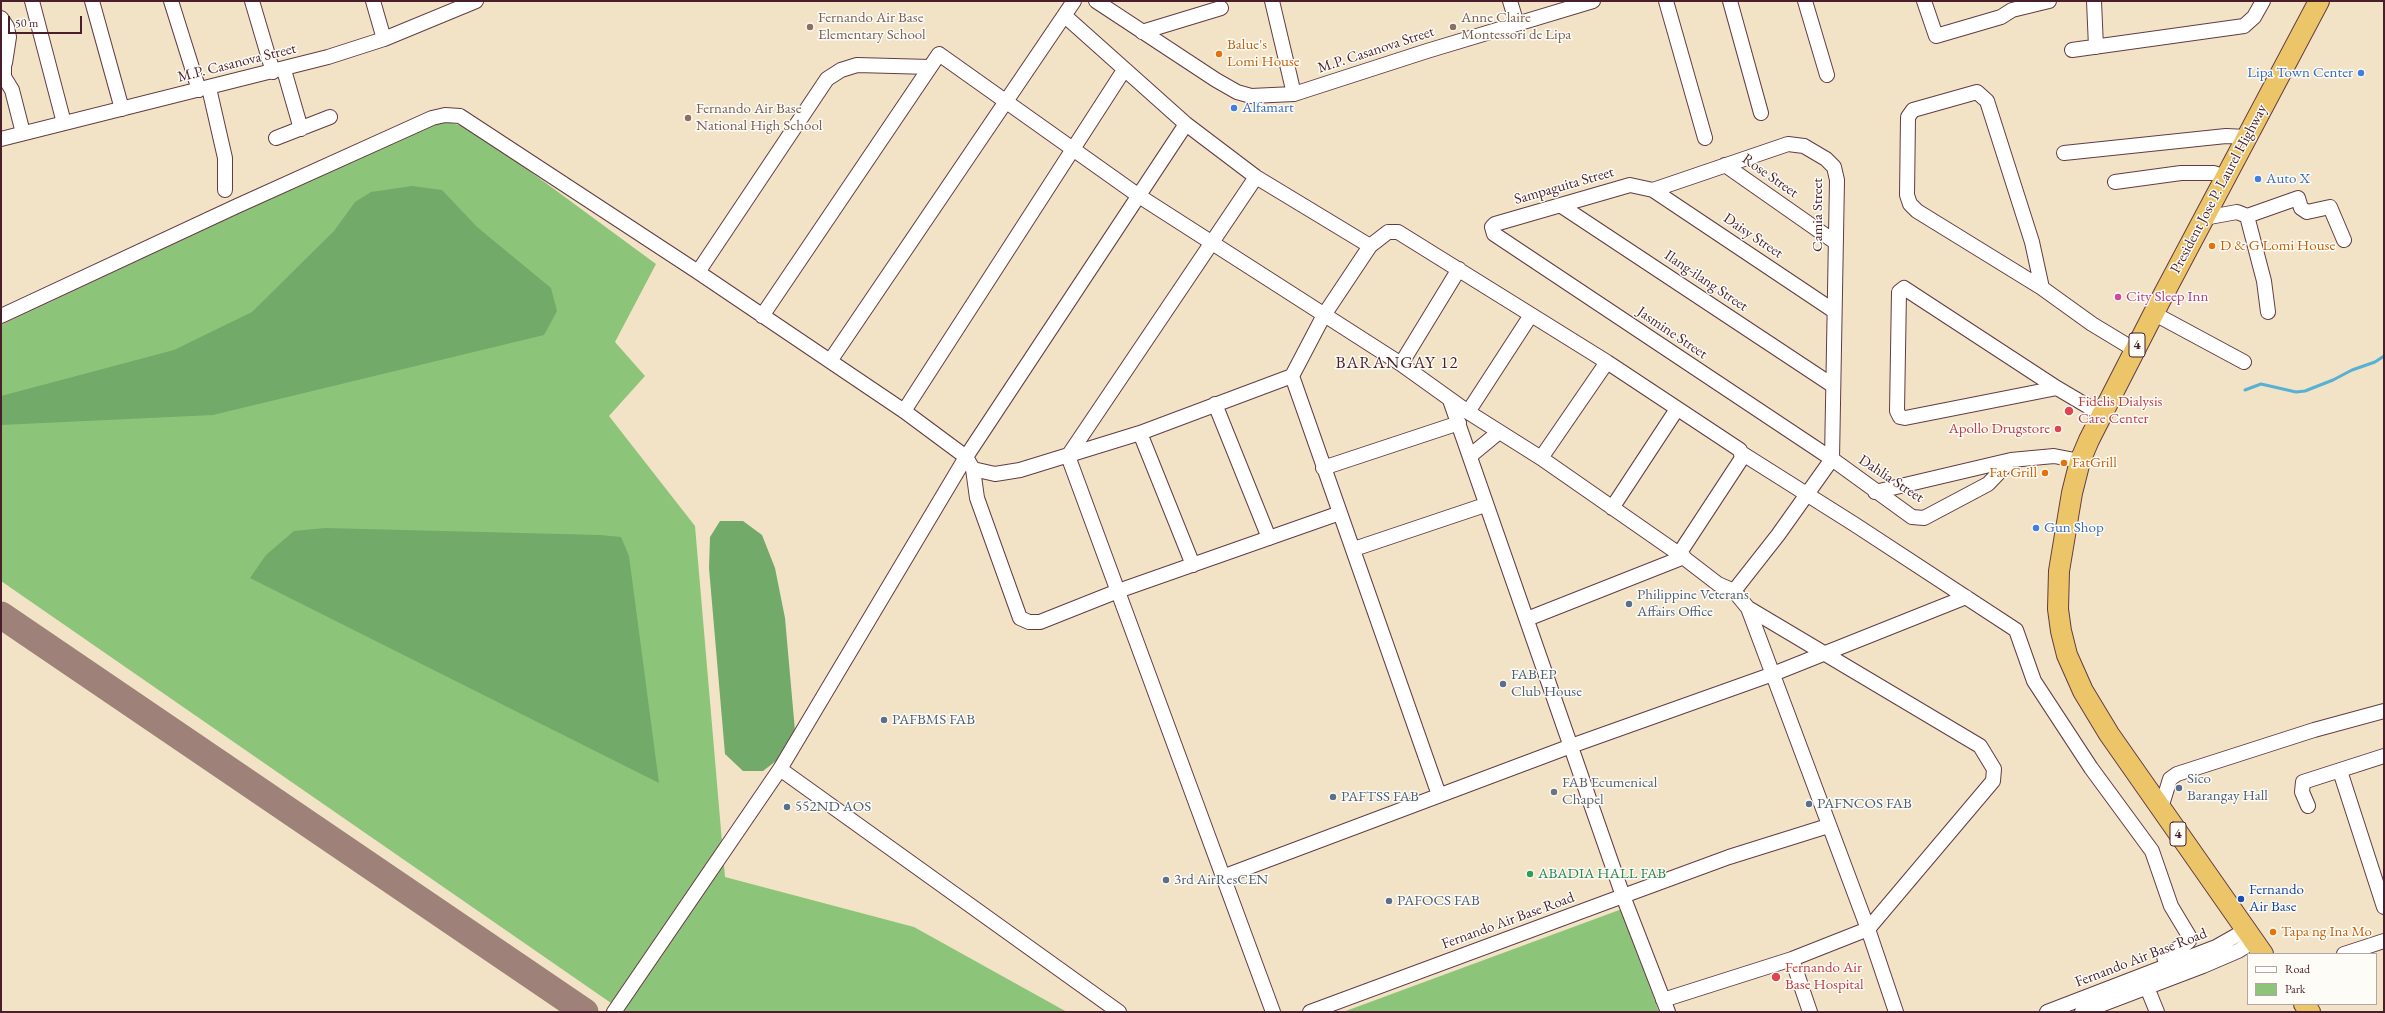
<!DOCTYPE html>
<style>
body{margin:0}
#map{position:relative;width:2385px;height:1013px;overflow:hidden;background:#f2e3c6;font-family:"EB Garamond",serif}
canvas{display:block}
.frame{position:absolute;inset:0;border:2px solid #4a1f2b;pointer-events:none}
.legend{position:absolute;left:2247px;top:953px;width:130px;height:52px;box-sizing:border-box;background:#fdfcf7;border:1px solid #b5a4a5;margin:0;padding:5px 7px;list-style:none;font-size:12px;color:#4a1f2b}
.legend li{display:flex;align-items:center;gap:8px;height:20px}
.legend b{width:20px;border:1px solid #b5a4a5}
.scale{position:absolute;left:8px;top:16px;width:74px;height:18px;box-sizing:border-box;border:2px solid #4a1f2b;border-top:0;padding-left:5px;font-size:12px;line-height:14px;white-space:nowrap;color:#4a1f2b;-webkit-text-stroke:3px #fdfcf7;paint-order:stroke}
</style>
<div id="map">
<canvas width="2385" height="1013"></canvas>
<div class="frame"></div>
<ul class="legend">
<li><b style="height:5px;background:#fff"></b>Road</li>
<li><b style="height:11px;background:#8cc579"></b>Park</li>
</ul>
<div class="scale">50 m</div>
</div>
<script>
const ctx = document.querySelector('canvas').getContext('2d');
ctx.lineJoin = 'round';
function fillPath(path, color) {
  ctx.fillStyle = color;
  ctx.fill(path, 'evenodd');
}
function toPath(rows) {
  const path = new Path2D();
  for (const r of rows) {
    path.moveTo(r[0], r[1]);
    for (let i = 2; i < r.length; i += 2) path.lineTo(r[i], r[i + 1]);
  }
  return path;
}
function strokePath(path, color, width, dash) {
  ctx.strokeStyle = color;
  ctx.lineWidth = width;
  ctx.lineCap = dash ? 'butt' : 'round';
  ctx.setLineDash(dash || []);
  ctx.stroke(path);
}
function label(font, color, halo, rows, align = 'center') {
  ctx.font = font + ' "EB Garamond",serif';
  ctx.lineWidth = 3;
  ctx.setLineDash([]);
  ctx.textBaseline = 'middle';
  ctx.strokeStyle = halo;
  ctx.fillStyle = color;
  for (const [text, x, y, turn = 0] of rows) {
    ctx.save();
    ctx.translate(x, y);
    ctx.rotate((+turn || 0) * Math.PI / 180);
    ctx.textAlign = isNaN(turn) ? turn : align;
    if (halo) ctx.strokeText(text, 0, 0);
    ctx.fillText(text, 0, 0);
    ctx.restore();
  }
}
fillPath(toPath([
 [447,122,471,128,656,264,615,342,645,376,609,416,695,526,725,877,914,927,1067,1012,624,1012,1,581,1,325,430,124],
 [1622,909,1659,1012,1343,1012]
]), '#8cc579');
fillPath(toPath([
 [412,186,442,190,477,227,551,288,557,311,544,335,213,415,1,425,1,396,174,350,252,312,334,231,355,202,371,192],
 [720,521,743,521,762,535,775,568,785,618,795,731,785,754,763,771,743,771,725,754,709,568,710,537],
 [325,528,600,535,621,537,629,556,659,783,250,578,266,555,294,531]
]), '#71aa69');
strokePath(toPath([
 [2245,390,2261,384,2296,392,2305,391,2333,380,2352,370,2375,362,2384,356]
]), '#57b1d5', 3);
strokePath(toPath([
 [1,615,585,1012]
]), '#9e8178', 27);
const minor = toPath([
 [32,1,64,123],
 [92,1,122,109],
 [171,1,199,90],
 [252,1,273,72],
 [373,1,384,39],
 [1096,1,1216,80,1237,92,1251,96,1294,94,1427,51,1593,1],
 [1272,1,1294,94],
 [1510,1,1517,24],
 [1666,1,1705,138],
 [1730,1,1761,113],
 [1805,1,1827,75],
 [1924,1,1936,36,2001,17,2012,10,2049,1],
 [2094,1,2096,47],
 [1065,16,1186,124,1256,177,1370,246],
 [1,18,7,27,9,37,5,63],
 [1142,32,1221,8],
 [1,50,4,64,4,77,12,90,23,133],
 [2072,50,2244,26,2254,17,2263,1],
 [284,70,301,129],
 [209,88,225,158,225,190],
 [276,138,330,117],
 [1,139,328,57,384,39,476,1],
 [2064,153,2226,136,2246,137],
 [1725,165,1835,242],
 [1256,177,1068,456,1273,1012],
 [2115,182,2181,173,2214,173,2225,177],
 [1653,190,1788,144,1804,146,1826,159,1834,167,1837,180,1832,459],
 [1560,205,1832,385],
 [2247,216,2298,198,2301,208,2307,212,2330,207,2344,240],
 [2204,218,2237,212,2247,216,2264,281,2268,312],
 [698,272,827,79,841,70,857,65,930,67],
 [2042,288,2032,242,1987,101,1977,92,1913,110,1908,117,1907,195,1910,204,1917,211,2042,288,2092,324,2135,350],
 [1834,311,1653,190,1630,185,1495,224,1492,227,1494,234,1832,459,1912,517,1924,518,1988,484,2011,460],
 [2153,313,2244,362],
 [1,316,237,206,432,118,445,115,460,116,698,272,904,411,966,457,973,469,995,474,1020,470,1140,433,1292,376],
 [762,316,939,54,1139,196,1401,364,1468,412,1541,458,1679,554,1718,584,1734,591,1748,608,1868,929,1896,1012],
 [830,361,1074,1],
 [1401,364,1459,269],
 [2057,388,1905,418,1900,417,1897,411,1899,292,1904,288,2057,388,2101,414],
 [1450,400,1623,896,1729,857,1828,826],
 [1215,404,1269,538],
 [904,411,1124,70],
 [1468,412,1531,315],
 [1140,433,1193,565],
 [1743,454,1854,524,2016,630,2034,681,2091,768,2152,851,2171,906,2189,936,2189,941,2184,945,2164,956,2169,979],
 [1470,456,1499,432],
 [1541,458,1607,362],
 [1323,468,1459,423],
 [973,469,977,498,1020,618,1029,622,1040,622,1118,591,1340,513],
 [1875,492,2011,460,2054,456,2080,461],
 [1612,508,1677,409],
 [1354,549,1485,505],
 [1734,591,1778,535,1832,459],
 [1527,619,1684,557],
 [780,769,1119,1012],
 [2340,771,2384,907],
 [1439,795,1292,376,1324,315,1370,246,1388,232,1398,232,1607,362,1740,450,1742,458,1679,554],
 [2308,806,2302,792,2303,782,2384,756],
 [2161,808,2170,779,2177,774,2314,730,2384,711],
 [1225,876,1571,746,1773,674,1966,597],
 [2344,954,2384,941],
 [1792,959,1810,1012],
 [2144,980,2157,1012],
 [1663,1000,1792,959,1868,929,1993,781,1994,769,1980,746,1748,608],
 [614,1012,780,769,966,457,1186,124],
 [1310,1012,1623,896,1668,1012],
 [2047,1012,2216,947,2246,930],
 [2082,1012,2203,966,2238,951,2254,941]
]);
const highway = toPath([
 [2263,954,2109,734,2083,691,2067,655,2061,631,2058,609,2059,571,2072,493,2080,461,2089,440,2159,303,2319,1],
 [2304,1004,2310,1012]
]);
strokePath(minor, '#633c42', 16);
strokePath(highway, '#633c42', 22);
strokePath(minor, '#fff', 14);
strokePath(highway, '#ecc569', 20);
for (const [x, y, r, color] of [
 [810,27,4,"#8d6e63"],
 [1453,27,4,"#8d6e63"],
 [1219,54,4,"#e8710a"],
 [2361,73,4,"#3f7fe0"],
 [1234,108,4,"#3f7fe0"],
 [688,118,4,"#8d6e63"],
 [2258,179,4,"#3f7fe0"],
 [2212,246,4,"#e8710a"],
 [2118,297,4,"#d1479c"],
 [2069,411,5,"#e0444e"],
 [2058,429,4,"#e0444e"],
 [2064,463,4,"#e8710a"],
 [2045,473,4,"#e8710a"],
 [2036,528,4,"#3f7fe0"],
 [1629,604,4,"#5c6f8a"],
 [1503,684,4,"#5c6f8a"],
 [884,720,4,"#5c6f8a"],
 [2179,788,4,"#5c6f8a"],
 [1554,792,4,"#6b7280"],
 [1333,797,4,"#5c6f8a"],
 [1809,804,4,"#5c6f8a"],
 [787,807,4,"#5c6f8a"],
 [1530,874,4,"#2e9e5b"],
 [1166,880,4,"#5c6f8a"],
 [2241,899,4,"#1a4fb4"],
 [1389,901,4,"#5c6f8a"],
 [2273,932,4,"#e8710a"],
 [1776,977,5,"#e0444e"]
]) {
  const dot = new Path2D();
  dot.arc(x, y, r, 0, 2 * Math.PI);
  ctx.fillStyle = color;
  ctx.fill(dot);
  strokePath(dot, '#fdfcf7', 1.5);
}
for (const [x, y, w] of [
 [2137,345,16],
 [2178,834,16]
]) {
  const box = new Path2D();
  box.roundRect(x - w / 2, y - 12, w, 24, 3);
  ctx.fillStyle = '#fdfcf7';
  ctx.fill(box);
  strokePath(box, '#4a1f2b', 1);
}
label('bold 14px', '#4a1f2b', null, [
 ["4",2137,345],
 ["4",2178,834]
]);
label('15px', '#785e54', '#fdfcf7', [
 ["Fernando Air Base",818,18],
 ["Elementary School",818,35],
 ["Anne Claire",1461,18],
 ["Montessori de Lipa",1461,35],
 ["Fernando Air Base",696,109],
 ["National High School",696,126]
], 'left');
label('15px', '#c56008', '#fdfcf7', [
 ["Balue's",1227,45],
 ["Lomi House",1227,62],
 ["D & G Lomi House",2220,246],
 ["FatGrill",2072,463],
 ["Fat Grill",2037,473,"right"],
 ["Tapa ng Ina Mo",2281,932]
], 'left');
label('15px', '#4a1f2b', '#fdfcf7', [
 ["M.P. Casanova Street",1376,50,-18],
 ["M.P. Casanova Street",237,63,-14],
 ["Rose Street",1770,176,35],
 ["Sampaguita Street",1564,186,-16],
 ["President Jose P. Laurel Highway",2219,189,-62],
 ["Camia Street",1818,215,-90],
 ["Daisy Street",1753,236,34],
 ["Ilang-ilang Street",1706,281,34],
 ["Jasmine Street",1672,333,34],
 ["Dahlia Street",1891,479,33],
 ["Fernando Air Base Road",1508,921,-20],
 ["Fernando Air Base Road",2141,958,-21]
]);
label('15px', '#366cbe', '#fdfcf7', [
 ["Lipa Town Center",2353,73,"right"],
 ["Alfamart",1242,108],
 ["Auto X",2266,179],
 ["Gun Shop",2044,528]
], 'left');
label('15px', '#b23c85', '#fdfcf7', [
 ["City Sleep Inn",2126,297]
], 'left');
label('15px', '#be3a42', '#fdfcf7', [
 ["Fidelis Dialysis",2078,402],
 ["Care Center",2078,419],
 ["Apollo Drugstore",2050,429,"right"],
 ["Fernando Air",1785,968],
 ["Base Hospital",1785,985]
], 'left');
label('15px', '#4e5e75', '#fdfcf7', [
 ["Philippine Veterans",1637,595],
 ["Affairs Office",1637,612],
 ["FAB EP",1511,675],
 ["Club House",1511,692],
 ["PAFBMS FAB",892,720],
 ["Sico",2187,779],
 ["Barangay Hall",2187,796],
 ["PAFTSS FAB",1341,797],
 ["PAFNCOS FAB",1817,804],
 ["552ND AOS",795,807],
 ["3rd AirResCEN",1174,880],
 ["PAFOCS FAB",1397,901]
], 'left');
label('15px', '#5b616d', '#fdfcf7', [
 ["FAB Ecumenical",1562,783],
 ["Chapel",1562,800]
], 'left');
label('15px', '#27864d', '#fdfcf7', [
 ["ABADIA HALL FAB",1538,874]
], 'left');
label('15px', '#164399', '#fdfcf7', [
 ["Fernando",2249,890],
 ["Air Base",2249,907]
], 'left');
ctx.letterSpacing = '1px';
label('17px', '#4a1f2b', '#fdfcf7', [
 ["BARANGAY 12",1397,363]
]);
ctx.letterSpacing = '0px';
</script>
